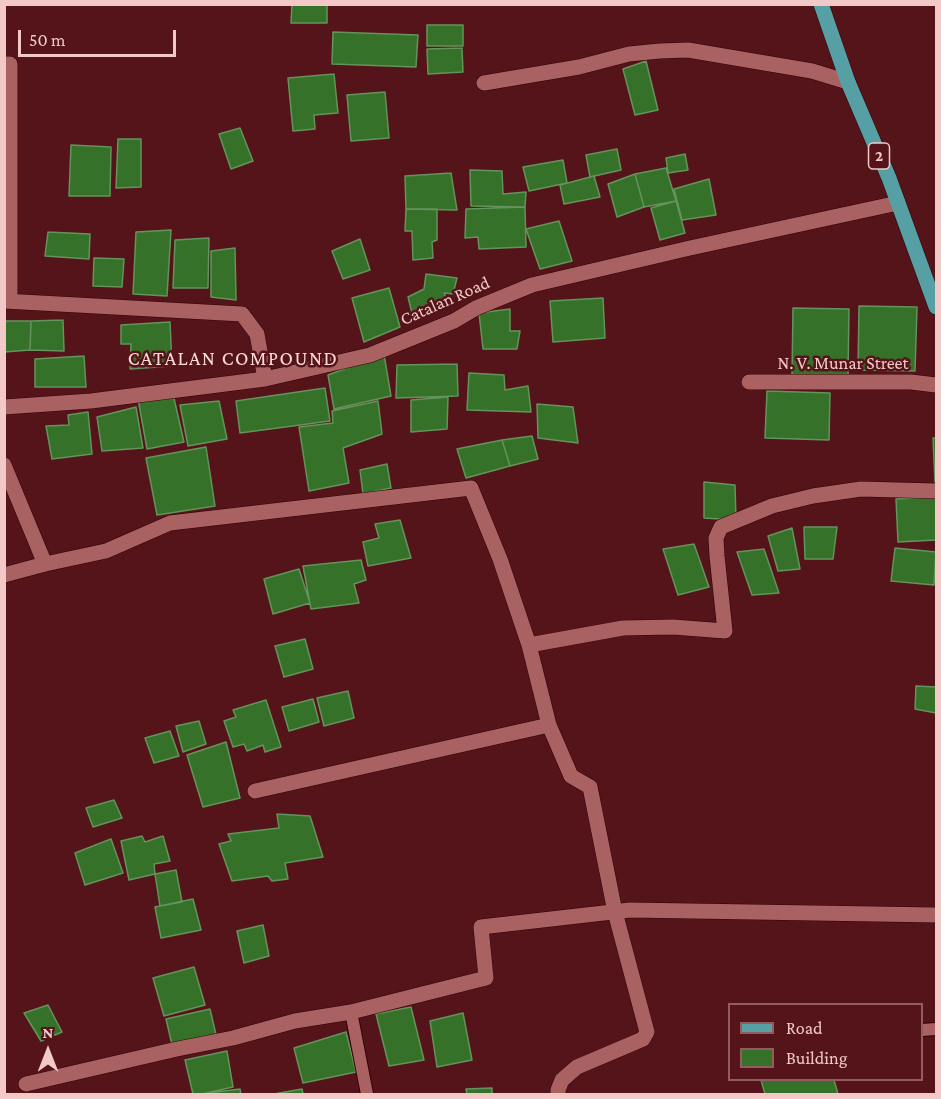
<!DOCTYPE html>
<style>
body{margin:0}
#map{position:relative;width:941px;height:1099px;overflow:hidden;background:#541419;font-family:"Crimson Pro",serif}
canvas{display:block}
.frame{position:absolute;inset:0;border:6px solid #f2c9c7;pointer-events:none}
.legend{position:absolute;left:728px;top:1003px;width:195px;height:78px;box-sizing:border-box;background:#541419;border:2px solid #935c5f;margin:0;padding:8px 10px;list-style:none;font-size:18px;color:#f2c9c7}
.legend li{display:flex;align-items:center;gap:12px;height:30px}
.legend b{width:30px;border:2px solid #935c5f}
.north{position:absolute;left:18px;top:1021px;width:60px;height:60px;-webkit-text-stroke:4px #541419;paint-order:stroke;rotate:0deg;font-size:16px;font-weight:700;line-height:24px;text-align:center;color:#f2c9c7}
.north::after{content:'';display:block;margin:auto;width:21px;height:27px;background:#f2c9c7;clip-path:polygon(50% 0,100% 100%,50% 72%,0 100%)}
.scale{position:absolute;left:18px;top:30px;width:158px;height:27px;box-sizing:border-box;border:3px solid #f2c9c7;border-top:0;padding-left:8px;font-size:18px;line-height:21px;white-space:nowrap;color:#f2c9c7;-webkit-text-stroke:4px #541419;paint-order:stroke}
</style>
<div id="map">
<canvas width="941" height="1099"></canvas>
<div class="frame"></div>
<ul class="legend">
<li><b style="height:8px;background:#56a0a5"></b>Road</li>
<li><b style="height:16px;background:#357129"></b>Building</li>
</ul>
<div class="north">N</div>
<div class="scale">50 m</div>
</div>
<script>
const ctx = document.querySelector('canvas').getContext('2d');
ctx.lineJoin = 'round';
function fillPath(path, color) {
  ctx.fillStyle = color;
  ctx.fill(path, 'evenodd');
}
function toPath(rows) {
  const path = new Path2D();
  for (const r of rows) {
    path.moveTo(r[0], r[1]);
    for (let i = 2; i < r.length; i += 2) path.lineTo(r[i], r[i + 1]);
  }
  return path;
}
function strokePath(path, color, width, dash) {
  ctx.strokeStyle = color;
  ctx.lineWidth = width;
  ctx.lineCap = dash ? 'butt' : 'round';
  ctx.setLineDash(dash || []);
  ctx.stroke(path);
}
function label(font, color, halo, rows, align = 'center') {
  ctx.font = font + ' "Crimson Pro",serif';
  ctx.lineWidth = 5;
  ctx.setLineDash([]);
  ctx.textBaseline = 'middle';
  ctx.strokeStyle = halo;
  ctx.fillStyle = color;
  for (const [text, x, y, turn = 0] of rows) {
    ctx.save();
    ctx.translate(x, y);
    ctx.rotate((+turn || 0) * Math.PI / 180);
    ctx.textAlign = isNaN(turn) ? turn : align;
    if (halo) ctx.strokeText(text, 0, 0);
    ctx.fillText(text, 0, 0);
    ctx.restore();
  }
}
const building = toPath([
 [292,4,327,4,327,23,291,23,292,4],
 [427,25,463,25,463,46,427,46,427,25],
 [333,32,418,35,416,67,332,64,333,32],
 [462,48,463,72,428,74,427,49,462,48],
 [646,61,658,110,635,115,623,69,646,61],
 [334,74,338,113,314,115,315,129,293,131,288,78,334,74],
 [385,92,389,138,351,141,347,95,385,92],
 [240,128,253,161,231,169,219,134,240,128],
 [118,139,141,139,141,187,116,188,118,139],
 [71,145,111,147,110,196,69,196,71,145],
 [617,149,621,170,590,177,586,155,617,149],
 [685,154,688,170,668,173,666,158,685,154],
 [563,160,567,183,529,191,523,167,563,160],
 [666,168,676,201,644,207,635,174,666,168],
 [470,170,502,171,503,194,526,192,525,207,471,206,470,170],
 [451,173,457,210,406,209,405,176,451,173],
 [635,174,644,207,617,217,608,184,635,174],
 [594,176,600,197,564,204,560,185,594,176],
 [709,179,716,215,682,220,674,189,709,179],
 [676,201,685,233,660,240,651,208,676,201],
 [525,207,526,247,479,249,478,237,465,238,466,209,525,207],
 [406,209,437,209,437,240,432,242,433,258,413,260,412,231,405,231,406,209],
 [559,221,572,261,540,269,526,229,559,221],
 [171,230,167,296,133,294,136,232,171,230],
 [48,232,90,234,89,259,45,256,48,232],
 [209,238,208,288,173,288,175,240,209,238],
 [360,239,370,270,343,279,332,251,360,239],
 [235,248,236,300,211,297,211,251,235,248],
 [94,258,124,259,122,287,93,286,94,258],
 [426,274,457,278,453,294,444,293,449,306,414,321,408,297,424,289,426,274],
 [389,288,400,327,364,342,352,298,389,288],
 [603,298,605,338,553,342,550,301,603,298],
 [859,306,917,307,915,371,858,370,859,306],
 [793,308,849,309,848,377,792,375,793,308],
 [510,309,510,331,520,331,517,349,483,349,479,313,510,309],
 [63,320,64,351,30,350,31,321,63,320],
 [4,321,31,321,30,350,4,352,4,321],
 [170,322,172,366,130,369,131,344,121,344,121,325,170,322],
 [384,354,391,396,334,409,328,375,384,354],
 [84,356,86,387,35,387,35,359,84,356],
 [457,364,458,396,396,398,397,365,457,364],
 [469,373,504,375,505,390,528,386,531,412,467,410,469,373],
 [325,388,330,421,240,433,236,401,325,388],
 [767,391,830,393,829,440,765,438,767,391],
 [173,394,184,442,147,449,138,399,173,394],
 [448,397,447,429,411,432,411,400,448,397],
 [219,401,227,439,188,446,180,405,219,401],
 [378,401,382,434,343,448,349,483,309,491,299,427,333,423,332,411,378,401],
 [537,404,573,407,578,443,538,438,537,404],
 [136,407,143,448,102,451,97,417,136,407],
 [88,412,92,454,52,459,46,426,69,425,68,415,88,412],
 [532,436,538,459,510,466,502,440,532,436],
 [933,438,936,438,936,482,935,482,933,438],
 [502,440,510,466,466,478,457,449,502,440],
 [206,447,215,506,157,515,146,458,206,447],
 [387,464,391,488,363,494,360,470,387,464],
 [704,482,735,485,736,520,704,518,704,482],
 [936,497,936,540,898,542,896,499,936,497],
 [400,520,411,558,368,566,363,542,379,538,375,524,400,520],
 [804,527,837,527,833,559,805,559,804,527],
 [792,528,800,569,778,571,768,536,792,528],
 [694,544,709,587,678,595,663,549,694,544],
 [895,548,936,552,934,585,891,581,895,548],
 [764,549,779,593,752,595,737,552,764,549],
 [361,560,366,580,354,584,359,603,311,609,303,566,361,560],
 [299,569,310,603,273,614,264,579,299,569],
 [305,639,313,669,284,677,275,646,305,639],
 [916,686,936,687,936,713,915,709,916,686],
 [348,691,354,718,324,726,317,698,348,691],
 [313,699,319,722,289,731,282,707,313,699],
 [266,700,281,747,265,752,263,745,247,751,244,744,233,747,224,721,236,717,233,710,266,700],
 [199,721,206,744,183,752,176,726,199,721],
 [170,731,179,756,154,763,145,738,170,731],
 [226,742,240,798,203,807,187,755,226,742],
 [114,800,122,818,93,827,86,808,114,800],
 [277,814,310,816,323,857,285,863,288,879,272,881,268,876,232,881,219,844,231,841,228,834,279,828,277,814],
 [142,836,145,842,163,836,170,861,154,864,155,874,129,880,121,841,142,836],
 [111,839,123,873,85,885,75,853,111,839],
 [176,870,182,902,160,906,155,874,176,870],
 [193,899,201,930,161,938,155,907,193,899],
 [263,925,269,956,244,963,237,931,263,925],
 [194,967,205,1005,164,1016,153,978,194,967],
 [48,1005,62,1032,41,1041,24,1013,48,1005],
 [411,1007,424,1060,389,1066,376,1014,411,1007],
 [210,1009,217,1039,173,1049,166,1019,210,1009],
 [463,1013,472,1060,437,1067,430,1021,463,1013],
 [346,1032,356,1072,303,1083,294,1048,346,1032],
 [227,1051,233,1087,202,1094,193,1094,185,1060,227,1051],
 [761,1080,834,1080,838,1094,765,1094,761,1080],
 [492,1088,492,1094,467,1094,466,1089,492,1088],
 [240,1089,241,1094,208,1094,208,1093,240,1089],
 [302,1089,303,1094,274,1094,302,1089]
]);
fillPath(building, '#357129');
strokePath(building, '#65935d', 1.5);
const service = toPath([
 [351,1012,367,1094],
 [922,1030,936,1029]
]);
const minor = toPath([
 [4,64,10,64,10,301],
 [484,83,579,67,629,54,660,51,688,50,812,71,848,82],
 [4,301,242,314,257,334,265,379],
 [749,382,911,382,936,385],
 [4,407,91,401,265,379,370,355,454,321,476,308,532,285,690,248,898,203],
 [4,465,45,564],
 [4,575,45,564,106,551,170,523,471,488,500,559,529,645,549,725,571,776,590,787,615,912,647,1032,643,1039,577,1067,562,1080,558,1090,558,1094],
 [529,645,623,628,673,627,725,631,717,556,716,538,721,527,772,506,813,496,861,489,936,491],
 [255,791,549,725],
 [26,1084,177,1049,233,1038,295,1021,351,1012,486,978,481,927,630,910,936,915]
]);
const primary = toPath([
 [821,4,848,82,889,178,936,307]
]);
strokePath(service, '#310307', 14);
strokePath(minor, '#310307', 16);
strokePath(primary, '#310307', 16);
strokePath(service, '#a96161', 12);
strokePath(minor, '#a96161', 15);
strokePath(primary, '#56a0a5', 15);
for (const [x, y, w] of [
 [879,156,21]
]) {
  const box = new Path2D();
  box.roundRect(x - w / 2, y - 13, w, 26, 4.5);
  ctx.fillStyle = '#541419';
  ctx.fill(box);
  strokePath(box, '#f2c9c7', 1.5);
}
label('bold 16px', '#f2c9c7', null, [
 ["2",879,156]
]);
label('18px', '#f2c9c7', '#541419', [
 ["Catalan Road",445,301,-24],
 ["N. V. Munar Street",843,363]
]);
ctx.letterSpacing = '1.5px';
label('20px', '#fcdad9', '#541419', [
 ["CATALAN COMPOUND",233,359]
]);
ctx.letterSpacing = '0px';
</script>
